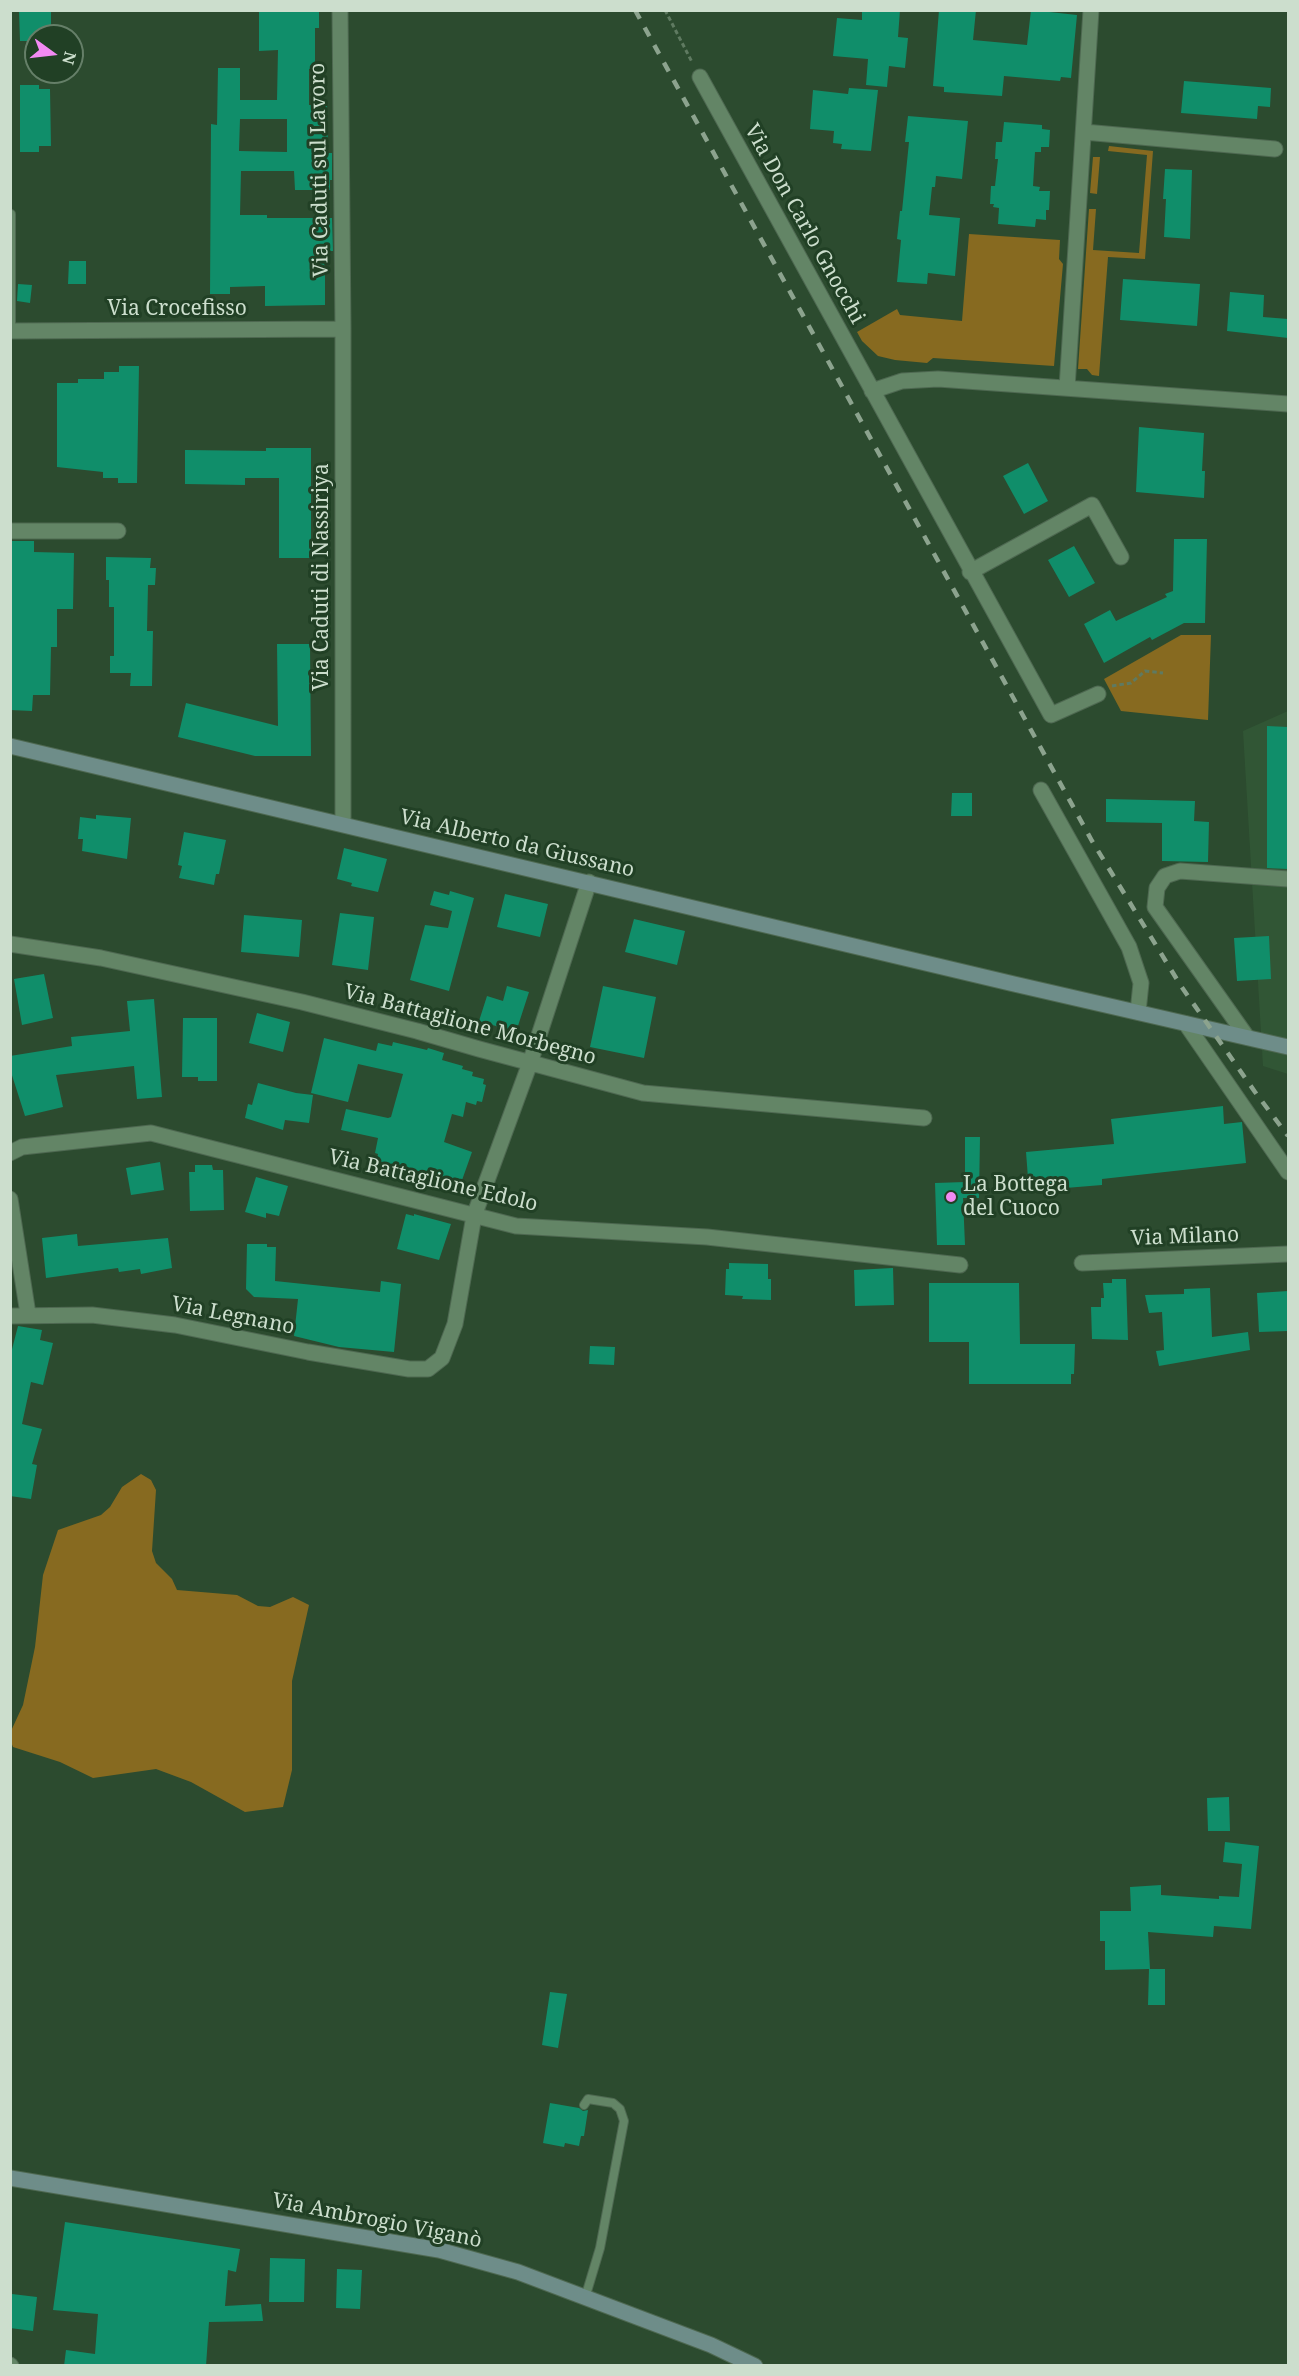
<!DOCTYPE html>
<meta charset="utf-8">
<style>
body{margin:0}
#map{position:relative;width:1299px;height:2376px;overflow:hidden;background:#2c4b2f;font-family:"Noto Serif",serif}
canvas{display:block}
.frame{position:absolute;inset:0;border:12px solid #ccdecd;pointer-events:none}
.north{position:absolute;left:24px;top:24px;width:60px;height:60px;box-sizing:border-box;background:#214025;border:2px solid #657f68;border-radius:50%;rotate:105deg;font-size:16px;font-weight:700;line-height:24px;text-align:center;color:#ccdecd}
.north::after{content:'';display:block;margin:auto;width:21px;height:27px;background:#f28af3;clip-path:polygon(50% 0,100% 100%,50% 72%,0 100%)}
</style>
<div id="map">
<canvas width="1299" height="2376"></canvas>
<div class="frame"></div>
<div class="north">N</div>
</div>
<script>
const ctx = document.querySelector('canvas').getContext('2d');
ctx.lineJoin = 'round';
function fillPath(path, color) {
  ctx.fillStyle = color;
  ctx.fill(path, 'evenodd');
}
function toPath(rows) {
  const path = new Path2D();
  for (const r of rows) {
    path.moveTo(r[0], r[1]);
    for (let i = 2; i < r.length; i += 2) path.lineTo(r[i], r[i + 1]);
  }
  return path;
}
function strokePath(path, color, width, dash) {
  ctx.strokeStyle = color;
  ctx.lineWidth = width;
  ctx.lineCap = dash ? 'butt' : 'round';
  ctx.setLineDash(dash || []);
  ctx.stroke(path);
}
function label(font, color, halo, rows, align = 'center') {
  ctx.font = font + ' "Noto Serif",serif';
  ctx.lineWidth = 6;
  ctx.setLineDash([]);
  ctx.textBaseline = 'middle';
  ctx.strokeStyle = halo;
  ctx.fillStyle = color;
  for (const [text, x, y, turn = 0] of rows) {
    ctx.save();
    ctx.translate(x, y);
    ctx.rotate((+turn || 0) * Math.PI / 180);
    ctx.textAlign = isNaN(turn) ? turn : align;
    if (halo) ctx.strokeText(text, 0, 0);
    ctx.fillText(text, 0, 0);
    ctx.restore();
  }
}
fillPath(toPath([
 [1288,711,1288,1074,1263,1066,1243,731]
]), '#315635');
fillPath(toPath([
 [1109,146,1153,151,1145,259,1108,257,1099,376,1092,375,1087,369,1078,369,1089,209,1096,209,1093,250,1139,253,1147,155,1108,151],
 [1093,157,1100,157,1097,194,1090,193],
 [969,234,1060,240,1059,259,1063,264,1054,366,933,358,927,363,895,360,878,356,862,341,857,332,897,309,900,315,962,321],
 [1181,635,1211,635,1208,720,1121,711,1104,679],
 [141,1474,151,1480,156,1490,152,1551,156,1563,172,1579,177,1590,237,1595,258,1606,270,1607,293,1597,309,1605,292,1681,292,1770,283,1807,245,1812,191,1782,156,1769,93,1778,60,1762,13,1747,11,1742,11,1731,23,1705,35,1647,43,1575,58,1530,101,1515,110,1507,122,1487]
]), '#876a20');
fillPath(toPath([
 [19,10,51,10,51,34,39,34,36,36,36,41,20,41],
 [259,10,319,10,319,28,315,28,315,69,309,69,309,105,327,105,328,153,332,153,332,180,330,180,330,190,295,190,294,171,241,171,240,215,267,215,267,218,332,218,333,251,325,251,325,305,265,306,265,286,230,287,230,294,210,294,211,124,217,125,218,68,240,68,240,100,277,100,278,50,259,51],
 [240,119,287,119,287,152,239,151],
 [862,10,900,10,898,37,908,38,905,68,889,66,887,87,866,85,868,59,833,56,837,18,862,20],
 [939,10,976,10,973,40,1027,45,1031,10,1077,15,1071,78,1061,77,1060,81,1004,76,1002,96,944,92,944,87,933,86],
 [1184,81,1271,88,1270,107,1258,106,1257,119,1181,113],
 [20,85,39,85,39,89,50,89,51,146,39,146,39,152,20,152],
 [849,88,878,90,871,151,841,149,842,144,833,143,834,131,810,129,813,90,848,94],
 [908,116,968,121,962,179,936,176,935,187,932,187,929,215,960,218,955,276,928,273,927,284,897,282,901,240,897,239,900,211,902,211,909,142,905,142],
 [1004,122,1042,125,1042,129,1050,130,1049,147,1041,147,1041,152,1035,152,1033,186,1040,187,1039,191,1050,191,1049,210,1046,210,1046,220,1036,219,1035,227,998,224,999,208,993,207,994,204,990,204,991,186,995,186,998,159,995,159,996,142,1002,142],
 [1165,169,1192,170,1190,239,1164,237,1166,199,1163,199],
 [69,261,86,261,86,284,68,284],
 [1123,279,1200,284,1197,326,1120,320],
 [18,284,32,285,30,303,17,301],
 [1230,292,1264,295,1263,317,1288,319,1288,338,1227,331],
 [119,366,139,366,137,483,118,483,118,478,103,478,103,472,57,467,57,383,78,383,78,379,104,379,104,372,119,372],
 [1139,427,1204,433,1202,471,1205,471,1204,498,1136,492],
 [266,448,311,448,311,558,279,558,279,478,245,478,245,485,185,484,185,450,266,451],
 [1028,463,1048,501,1024,514,1003,476],
 [1174,539,1207,539,1205,623,1184,623,1152,640,1150,637,1104,663,1084,624,1110,610,1116,621,1167,597,1165,594,1173,591],
 [10,541,34,541,34,552,74,553,73,609,57,609,57,647,51,647,50,695,33,695,32,711,10,710],
 [1074,546,1095,583,1069,597,1048,560],
 [106,557,151,558,150,568,156,568,155,585,148,585,147,631,153,631,152,686,130,686,131,673,110,673,110,656,114,656,114,607,109,607,109,580,106,580],
 [277,644,310,644,311,756,255,756,178,737,186,703,278,726],
 [1267,726,1288,727,1288,869,1267,868],
 [952,793,972,793,972,816,951,816],
 [1106,799,1195,801,1194,821,1209,822,1208,862,1162,861,1162,823,1106,822],
 [96,815,131,818,127,859,82,851,83,839,78,839,80,817,96,819],
 [184,832,226,840,219,874,216,874,214,885,179,878,182,866,178,865],
 [344,848,387,859,378,892,351,886,352,883,337,879],
 [434,891,449,895,450,891,474,898,449,991,410,980,425,925,448,928,452,911,430,905],
 [505,894,548,904,540,937,497,927],
 [340,913,374,917,368,970,332,965],
 [244,915,302,920,299,957,241,952],
 [634,919,685,931,677,965,625,952],
 [1269,936,1271,979,1237,981,1234,938],
 [44,974,53,1018,22,1025,14,979],
 [507,986,529,992,516,1032,479,1021,487,996,503,1001],
 [603,986,656,997,644,1058,590,1047],
 [154,999,162,1097,137,1099,134,1066,56,1075,63,1107,25,1116,10,1069,10,1056,72,1046,71,1037,130,1031,127,1001],
 [257,1013,290,1022,283,1052,249,1043],
 [183,1018,217,1018,217,1081,198,1081,198,1077,182,1077],
 [324,1038,376,1051,378,1043,392,1046,393,1042,427,1050,428,1048,444,1053,442,1060,463,1066,462,1069,473,1072,472,1076,484,1079,483,1084,486,1085,482,1102,477,1101,476,1105,466,1102,463,1117,452,1114,444,1142,472,1152,461,1183,444,1177,443,1180,407,1167,406,1172,376,1164,378,1154,375,1153,378,1138,341,1130,346,1109,388,1118,391,1117,403,1074,358,1064,348,1102,311,1093],
 [258,1083,296,1093,313,1095,309,1123,285,1120,283,1130,245,1118,248,1104,252,1105],
 [1223,1106,1224,1124,1242,1122,1246,1163,1102,1179,1102,1185,1029,1191,1026,1152,1114,1144,1111,1119],
 [965,1137,980,1137,979,1198,963,1198,965,1245,937,1245,935,1183,965,1182],
 [160,1162,164,1190,131,1195,126,1168],
 [195,1165,212,1165,213,1170,223,1170,224,1210,190,1211,189,1172,195,1172],
 [256,1177,288,1186,279,1216,266,1213,266,1218,245,1212],
 [406,1214,414,1216,414,1214,451,1224,439,1260,397,1249],
 [77,1234,78,1246,168,1238,172,1268,141,1274,140,1269,119,1272,118,1268,46,1278,42,1238],
 [247,1244,267,1244,267,1247,276,1247,275,1281,380,1292,381,1281,401,1284,394,1352,339,1347,294,1336,298,1299,254,1297,246,1289],
 [729,1263,768,1264,768,1279,771,1279,771,1300,742,1299,743,1296,725,1295,726,1269,729,1269],
 [893,1268,894,1305,855,1306,854,1270],
 [1112,1279,1126,1279,1128,1340,1092,1339,1091,1307,1101,1307,1101,1298,1104,1298,1103,1283,1112,1283],
 [929,1283,1019,1283,1020,1344,1075,1344,1074,1374,1071,1374,1071,1384,969,1384,969,1342,929,1342],
 [1210,1288,1212,1337,1248,1332,1250,1350,1159,1366,1156,1351,1164,1350,1162,1312,1149,1313,1145,1295,1184,1294,1184,1289],
 [1288,1291,1288,1331,1259,1332,1257,1293],
 [18,1326,42,1330,40,1340,53,1343,43,1385,31,1382,22,1424,42,1429,32,1464,37,1465,31,1499,10,1496,10,1357],
 [590,1346,615,1347,614,1365,589,1364],
 [1229,1797,1230,1831,1208,1831,1207,1798],
 [1225,1842,1259,1846,1251,1929,1214,1926,1213,1937,1148,1932,1150,1969,1165,1969,1165,2005,1148,2005,1149,1969,1105,1970,1105,1941,1100,1941,1100,1911,1131,1911,1130,1887,1161,1885,1161,1895,1219,1899,1219,1896,1239,1897,1242,1864,1223,1862],
 [550,1992,567,1994,558,2048,542,2045],
 [550,2103,579,2108,583,2111,588,2110,584,2136,581,2136,579,2146,565,2143,564,2147,543,2143],
 [65,2222,240,2249,236,2272,228,2270,225,2306,261,2304,263,2321,209,2322,206,2366,64,2366,66,2350,95,2354,98,2314,53,2310],
 [270,2258,305,2259,304,2302,269,2302],
 [337,2269,362,2270,360,2309,336,2308],
 [12,2294,37,2297,33,2331,10,2328]
]), '#108e6a');
const lane = toPath([
 [11,214,11,331],
 [584,2105,588,2099,613,2103,620,2109,624,2121,600,2248,585,2298]
]);
const street = toPath([
 [340,10,343,329,343,824],
 [700,77,1051,715,1098,694],
 [1084,132,1275,149],
 [10,331,343,329],
 [1067,388,1091,10],
 [872,391,902,381,938,379,1288,404],
 [10,531,118,531],
 [970,572,1092,505,1121,557],
 [1041,790,1129,947,1141,983,1138,1012],
 [10,944,101,958,302,1002,417,1031,479,1049,643,1093,924,1118],
 [1186,1024,1288,1172],
 [1247,1037,1155,907,1157,888,1165,876,1180,871,1288,879],
 [10,1153,22,1147,151,1133,516,1226,707,1237,960,1265],
 [10,1199,28,1314],
 [1082,1263,1288,1254],
 [10,1316,92,1315,175,1325,308,1352,409,1369,428,1369,442,1358,455,1324,474,1216,530,1063,589,882],
 [10,2365,11,2366]
]);
const secondary = toPath([
 [10,746,1014,984,1288,1047],
 [10,2178,439,2250,518,2272,711,2345,755,2366]
]);
strokePath(lane, '#4e6851', 10);
strokePath(street, '#4e6851', 17);
strokePath(secondary, '#4e6851', 17);
strokePath(toPath([
 [665,10,692,62],
 [1112,686,1131,683,1145,671,1163,673]
]), '#5f7a61', 3, [4.5, 3]);
strokePath(lane, '#638566', 8);
strokePath(street, '#638566', 15);
strokePath(secondary, '#6e8d89', 15);
strokePath(toPath([
 [635,10,1092,841,1181,986,1255,1092,1288,1136]
]), '#8ca38e', 4.5, [10, 10]);
for (const [x, y, r, color] of [
 [951,1197,6,"#f28af3"]
]) {
  const dot = new Path2D();
  dot.arc(x, y, r, 0, 2 * Math.PI);
  ctx.fillStyle = color;
  ctx.fill(dot);
  strokePath(dot, '#214025', 2);
}
label('21px', '#ccdecd', '#214025', [
 ["Via Caduti sul Lavoro",320,170,-91],
 ["Via Don Carlo Gnocchi",804,224,61],
 ["Via Crocefisso",177,309],
 ["Via Caduti di Nassiriya",322,577,-90],
 ["Via Alberto da Giussano",517,844,13],
 ["Via Battaglione Morbegno",470,1025,15],
 ["Via Battaglione Edolo",433,1181,13],
 ["Via Milano",1185,1237,-2],
 ["Via Legnano",233,1316,11],
 ["Via Ambrogio Viganò",377,2221,11]
]);
label('21px', '#ccdecd', '#214025', [
 ["La Bottega",963,1185],
 ["del Cuoco",963,1209]
], 'left');
</script>
